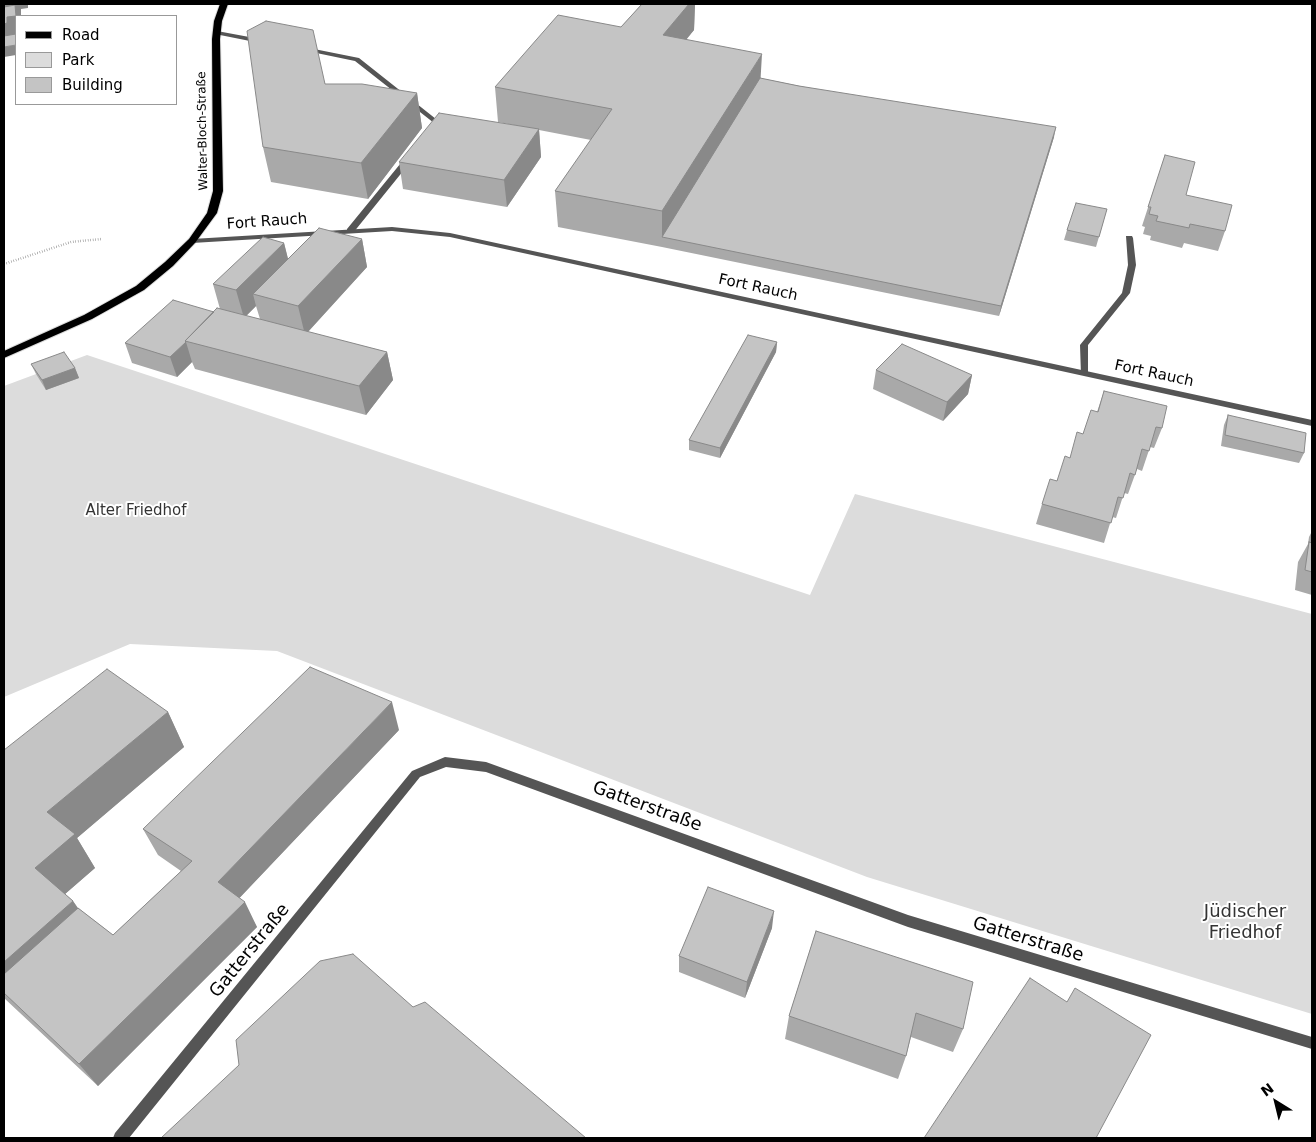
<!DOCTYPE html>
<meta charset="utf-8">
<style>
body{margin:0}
#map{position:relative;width:1316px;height:1142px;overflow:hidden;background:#fff;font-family:"DejaVu Sans",sans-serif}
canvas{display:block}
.frame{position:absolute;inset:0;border:5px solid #000;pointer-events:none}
.legend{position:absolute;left:15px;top:15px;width:162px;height:90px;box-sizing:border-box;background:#fff;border:1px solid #999;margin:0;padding:6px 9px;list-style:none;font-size:15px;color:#000}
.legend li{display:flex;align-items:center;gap:10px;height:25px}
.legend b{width:25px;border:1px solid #999}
.north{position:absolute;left:1251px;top:1077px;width:50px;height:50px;-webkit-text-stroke:4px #fff;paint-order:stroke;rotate:324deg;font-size:14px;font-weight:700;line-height:20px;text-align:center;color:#000}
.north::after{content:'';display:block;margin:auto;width:18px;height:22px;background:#000;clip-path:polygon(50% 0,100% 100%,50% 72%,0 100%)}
</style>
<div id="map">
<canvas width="1316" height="1142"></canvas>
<div class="frame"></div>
<ul class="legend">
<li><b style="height:6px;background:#000"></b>Road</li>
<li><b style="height:14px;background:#dcdcdc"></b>Park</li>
<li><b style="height:14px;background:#c4c4c4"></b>Building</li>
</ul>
<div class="north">N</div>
</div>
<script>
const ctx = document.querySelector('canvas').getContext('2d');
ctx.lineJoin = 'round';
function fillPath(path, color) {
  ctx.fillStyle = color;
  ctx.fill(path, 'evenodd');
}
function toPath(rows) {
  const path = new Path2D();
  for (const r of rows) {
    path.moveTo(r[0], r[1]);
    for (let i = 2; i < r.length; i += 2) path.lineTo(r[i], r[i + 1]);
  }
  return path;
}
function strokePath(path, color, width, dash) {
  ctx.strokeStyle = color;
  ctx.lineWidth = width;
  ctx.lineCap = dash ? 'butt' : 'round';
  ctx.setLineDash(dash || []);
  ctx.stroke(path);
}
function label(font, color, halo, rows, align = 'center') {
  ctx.font = font + ' "DejaVu Sans",sans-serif';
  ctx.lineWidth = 4;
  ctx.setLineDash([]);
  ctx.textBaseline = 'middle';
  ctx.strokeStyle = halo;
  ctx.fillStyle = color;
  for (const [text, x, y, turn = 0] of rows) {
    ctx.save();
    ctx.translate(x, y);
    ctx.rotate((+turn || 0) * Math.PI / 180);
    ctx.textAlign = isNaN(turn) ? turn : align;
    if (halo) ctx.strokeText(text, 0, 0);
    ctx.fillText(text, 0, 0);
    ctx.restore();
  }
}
fillPath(toPath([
 [87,355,810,595,855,494,1312,614,1312,1014,867,877,277,651,130,644,4,697,4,386]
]), '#dcdcdc');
const primary = toPath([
 [220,4,228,4,222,21,220,39,223,191,217,213,195,243,173,266,144,290,92,319,4,358,4,351,84,315,136,286,165,262,189,239,207,213,213,191,212,39,214,21,220,4]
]);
strokePath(primary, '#dbdbdb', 2);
strokePath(toPath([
 [4,264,71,242,102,239]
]), '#777', 2.5, [0.5, 2]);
fillPath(toPath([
 [217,31,260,39,263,41,260,43,215,34,215,32,217,31],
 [304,47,359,58,441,123,437,128,433,128,431,127,434,123,355,61,302,50,301,49,304,47],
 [405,158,412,160,353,233,347,233,347,229,405,158],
 [1126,236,1132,236,1133,238,1136,265,1130,293,1088,345,1088,373,1087,375,1081,375,1080,345,1122,293,1128,265,1126,236]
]), '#555');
fillPath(toPath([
 [392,227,450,233,1312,420,1312,426,450,237,392,231,192,243,188,241,192,239,392,227],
 [445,757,486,762,908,915,1312,1037,1312,1049,908,927,486,772,446,767,420,777,129,1138,113,1138,115,1133,412,771,445,757]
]), '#555');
fillPath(primary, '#000');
fillPath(toPath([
 [642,4,695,4,694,30,686,39,760,78,1054,137,999,316,662,247,558,227,555,191,591,140,539,130,541,157,507,207,403,189,399,162,534,129,498,122,495,87,621,27],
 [325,84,417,93,422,128,368,199,271,182,263,147],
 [1165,155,1186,195,1225,231,1218,251,1184,243,1182,248,1150,240,1151,236,1143,234,1145,227,1142,226],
 [1107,209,1096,247,1064,240,1067,230],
 [362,239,367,267,308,332,387,352,393,380,366,415,195,369,192,362,177,377,132,363,125,343,220,309,213,284,284,243,288,259],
 [256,306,260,319,246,316],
 [777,342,776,352,720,458,689,450,689,440],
 [31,364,75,368,79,378,46,390,36,374],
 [876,370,972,375,968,394,943,421,873,389],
 [1104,391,1162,428,1154,448,1150,447,1142,471,1137,469,1128,494,1124,493,1116,518,1112,517,1104,543,1036,524,1042,504,1057,481,1083,434,1097,412],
 [1228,415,1304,453,1299,463,1221,446,1224,425],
 [1312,531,1312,595,1295,590,1298,562,1308,544,1309,537],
 [168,712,184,747,77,838,95,868,65,894,73,901,78,908,113,935,181,871,158,855,143,829,399,730,239,898,257,927,98,1086,4,998,4,750],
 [772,928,745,998,679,972,679,956],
 [816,931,963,1029,953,1052,911,1037,906,1056,898,1079,785,1039,789,1016]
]), '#a9a9a9');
fillPath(toPath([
 [4,4,28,4,28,8,21,9,21,16,16,16,16,35,4,43],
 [689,4,695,4,694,30,663,69,663,35],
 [16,45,16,55,4,57,4,47],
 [762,54,760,88,662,237,662,247,662,211],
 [417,93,422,128,368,199,361,163],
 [1056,127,1054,137,999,316,1001,306],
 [539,129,541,157,507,207,504,180],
 [362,239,367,267,305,335,298,306],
 [284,243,291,271,253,294,256,306,244,318,236,290],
 [186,342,192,362,177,377,170,357],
 [777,342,776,352,720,458,720,448],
 [387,352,393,380,366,415,359,386],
 [75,368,79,378,46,390,42,380],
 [972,375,968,394,943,421,947,402],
 [392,702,399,730,231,907,218,882],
 [168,712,184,747,77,838,95,868,57,901,35,868,47,812],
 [73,901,94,933,4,993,4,962],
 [245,902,257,927,98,1086,79,1064],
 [774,911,772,928,745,998,747,982]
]), '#898989');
const building = toPath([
 [642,4,689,4,663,35,762,54,662,211,555,191,612,109,495,87,558,15,621,27,642,4],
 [15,5,16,16,7,17,7,23,4,24,4,7,15,5],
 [266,21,313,30,325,84,362,84,417,93,361,163,263,147,247,31,266,21],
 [16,34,16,45,4,47,4,36,16,34],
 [760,78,799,86,1056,127,1001,306,662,237,760,78],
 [439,113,539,129,504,180,399,162,439,113],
 [1165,155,1195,162,1186,195,1232,205,1225,231,1190,224,1189,228,1156,221,1158,216,1149,214,1151,207,1148,207,1165,155],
 [1076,203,1107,209,1099,237,1067,230,1076,203],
 [319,228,362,239,298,306,253,294,319,228],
 [263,237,284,243,236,290,213,284,263,237],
 [173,300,214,312,185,341,186,342,170,357,125,343,173,300],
 [217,308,387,352,359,386,185,341,217,308],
 [748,335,777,342,720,448,689,440,748,335],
 [902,344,972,375,947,402,876,370,902,344],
 [64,352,75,368,42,380,31,364,64,352],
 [1104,391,1167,406,1162,428,1156,427,1149,451,1142,449,1135,475,1130,473,1123,498,1118,497,1111,523,1042,504,1050,479,1057,481,1065,456,1070,458,1077,432,1083,434,1091,410,1098,412,1104,391],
 [1228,415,1306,433,1304,453,1225,435,1228,415],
 [1309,542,1312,543,1312,572,1305,570,1309,542],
 [310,667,392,702,218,882,245,902,79,1064,4,993,4,974,78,908,113,935,192,861,143,829,310,667],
 [107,669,168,712,47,812,75,834,35,868,73,901,4,962,4,750,107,669],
 [708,887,774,911,747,982,679,956,708,887],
 [816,931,973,982,963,1029,916,1013,906,1056,789,1016,816,931],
 [353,954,413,1007,425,1002,586,1138,161,1138,239,1065,236,1040,320,961,353,954],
 [1030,978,1067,1002,1075,988,1151,1035,1096,1138,924,1138,1030,978]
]);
fillPath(building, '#c4c4c4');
strokePath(building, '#898989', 1);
label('12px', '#000', '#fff', [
 ["Walter-Bloch-Straße",203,131,-91]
]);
label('15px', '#000', '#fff', [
 ["Fort Rauch",267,222,-4],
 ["Fort Rauch",758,288,12],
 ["Fort Rauch",1154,374,12]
]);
label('15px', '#333', '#fff', [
 ["Alter Friedhof",136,511]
]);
label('18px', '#000', '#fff', [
 ["Gatterstraße",647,807,20],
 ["Gatterstraße",1028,940,17],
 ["Gatterstraße",250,951,-51]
]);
label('18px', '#333', '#fff', [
 ["Jüdischer",1245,912],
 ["Friedhof",1245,933]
]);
</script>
